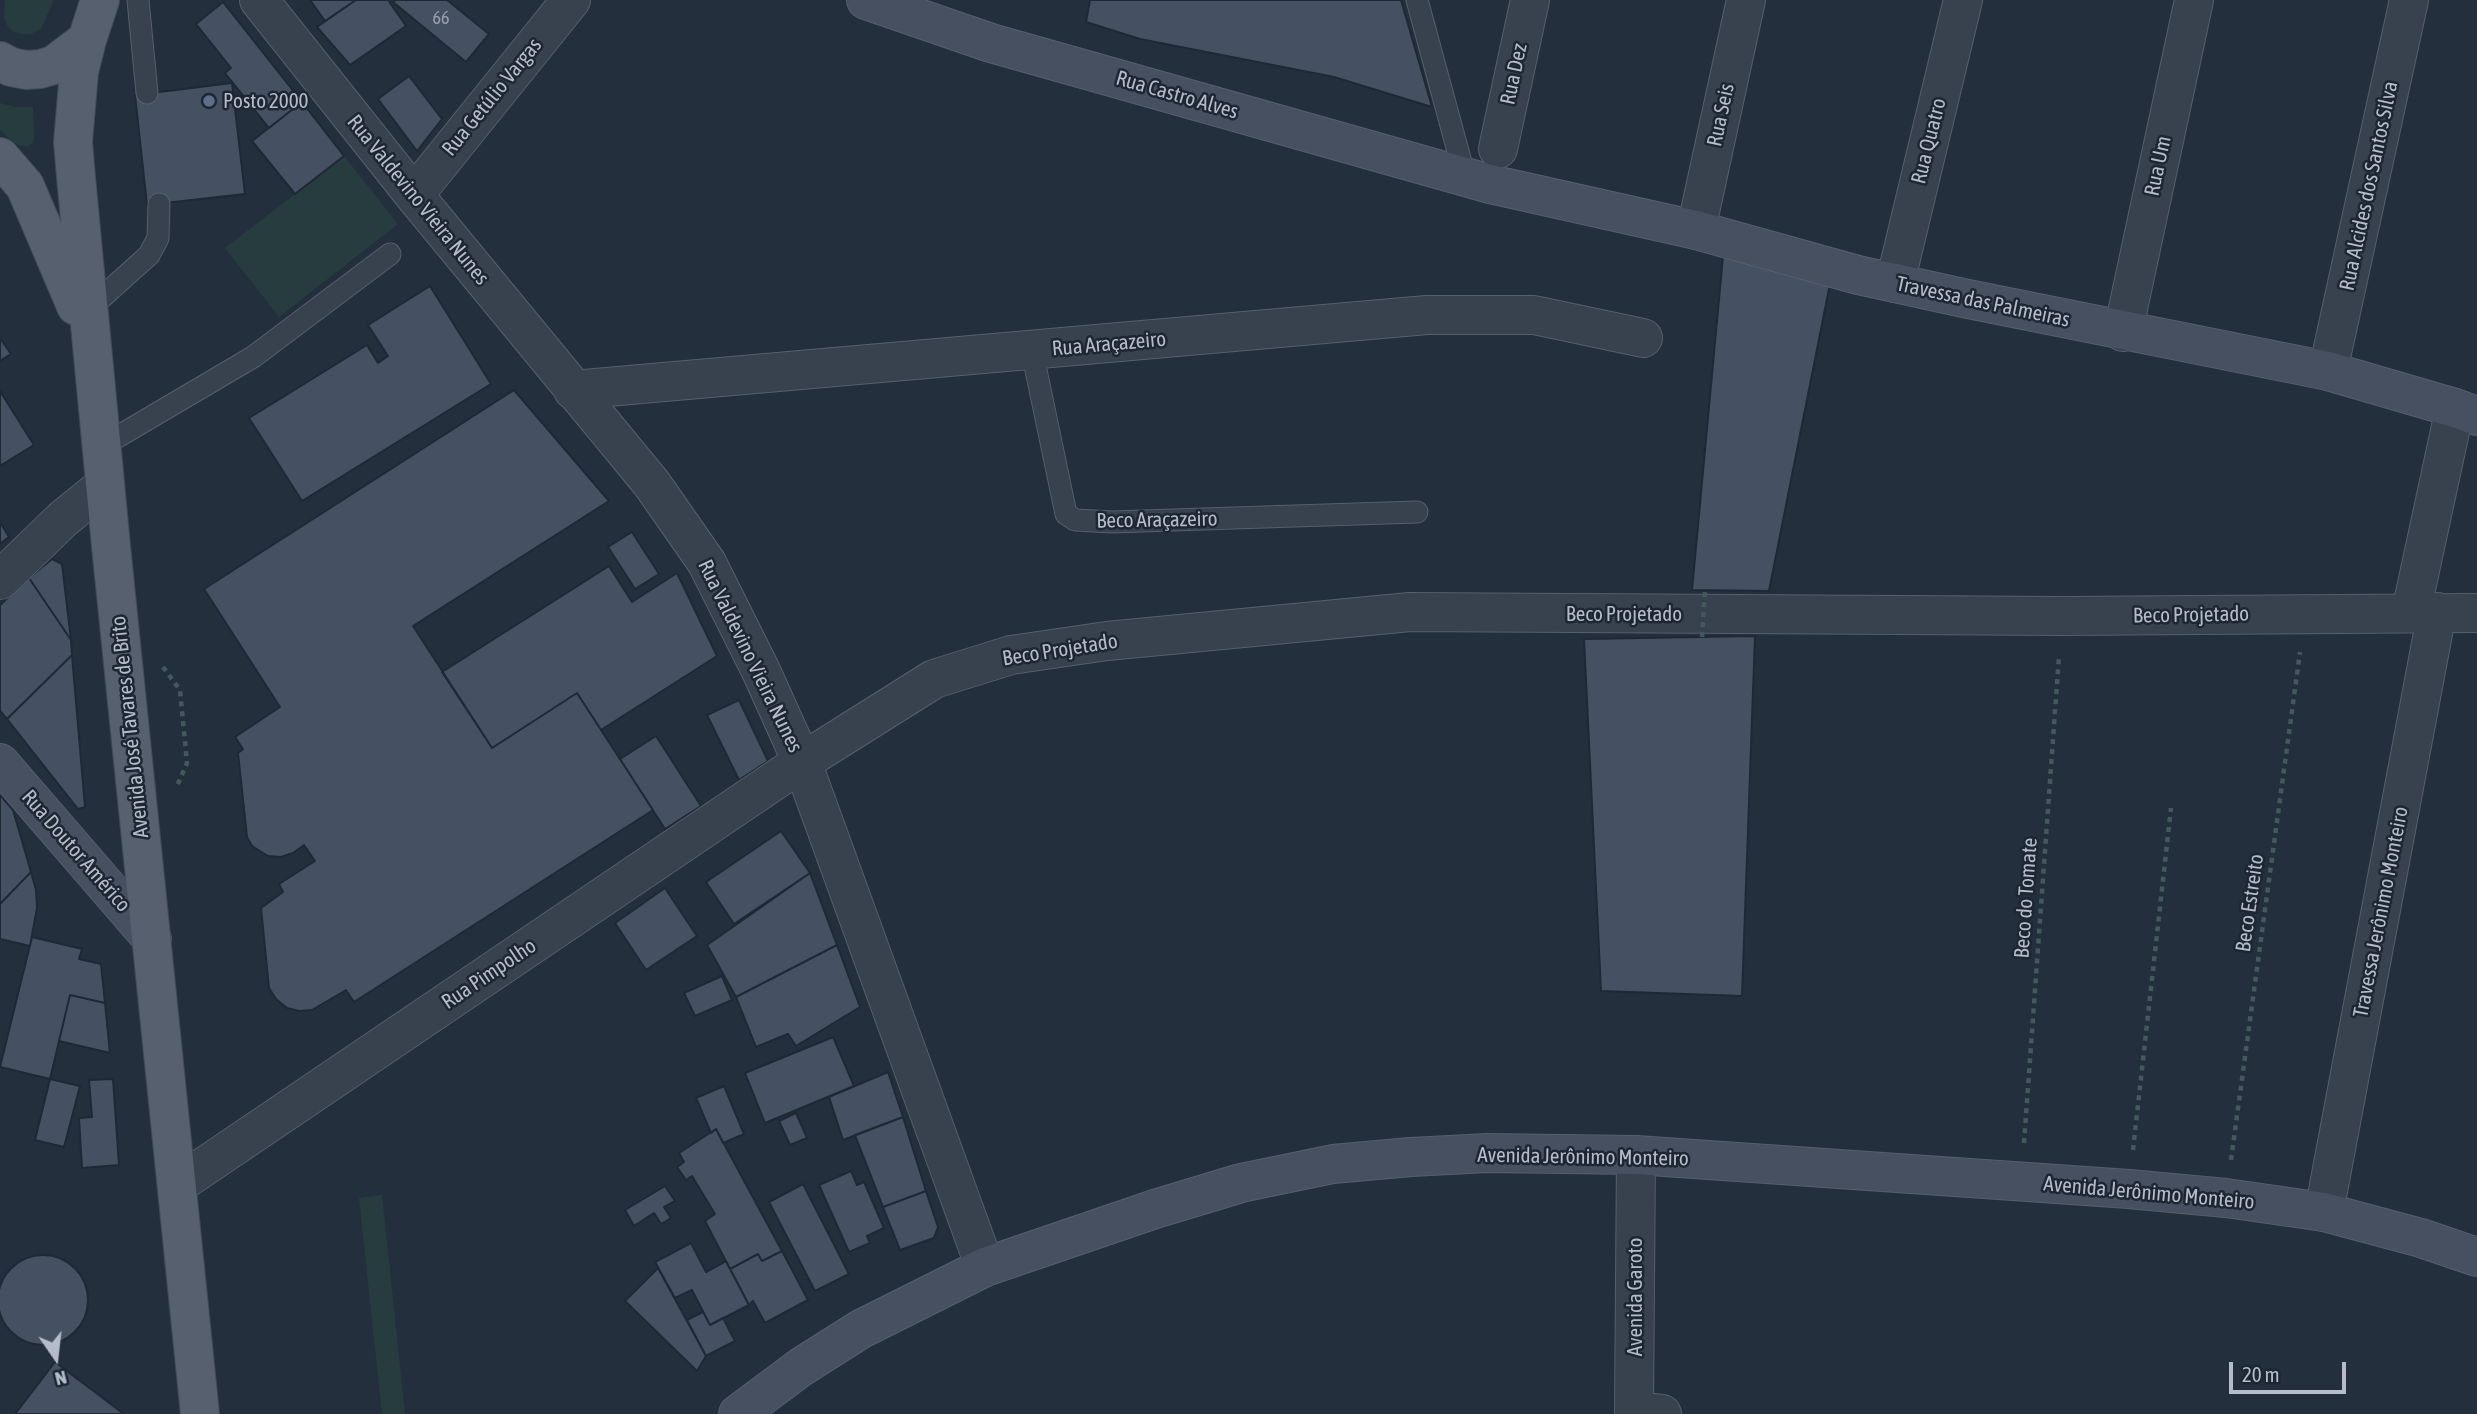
<!DOCTYPE html>
<meta charset="utf-8">
<style>
body{margin:0}
#map{position:relative;width:2477px;height:1414px;overflow:hidden;background:#242f3e;font-family:"Asap Condensed",sans-serif}
canvas{display:block}
.north{position:absolute;left:21px;top:1323px;width:70px;height:70px;-webkit-text-stroke:5px #1d2633;paint-order:stroke;rotate:166deg;font-size:19px;font-weight:700;line-height:28px;text-align:center;color:#b4bcc9}
.north::after{content:'';display:block;margin:auto;width:24px;height:32px;background:#b4bcc9;clip-path:polygon(50% 0,100% 100%,50% 72%,0 100%)}
.scale{position:absolute;left:2229px;top:1362px;width:117px;height:32px;box-sizing:border-box;border:4px solid #b4bcc9;border-top:0;padding-left:9px;font-size:21px;line-height:24px;white-space:nowrap;color:#b4bcc9;-webkit-text-stroke:5px #1d2633;paint-order:stroke}
</style>
<div id="map">
<canvas width="2477" height="1414"></canvas>
<div class="north">N</div>
<div class="scale">20 m</div>
</div>
<script>
const ctx = document.querySelector('canvas').getContext('2d');
ctx.lineJoin = 'round';
function fillPath(path, color) {
  ctx.fillStyle = color;
  ctx.fill(path, 'evenodd');
}
function toPath(rows) {
  const path = new Path2D();
  for (const r of rows) {
    if (r.length === 3) {
      path.moveTo(r[0] + r[2], r[1]);
      path.arc(r[0], r[1], r[2], 0, 2 * Math.PI);
      continue;
    }
    path.moveTo(r[0], r[1]);
    for (let i = 2; i < r.length; i += 2) path.lineTo(r[i], r[i + 1]);
  }
  return path;
}
function strokePath(path, color, width, dash) {
  ctx.strokeStyle = color;
  ctx.lineWidth = width;
  ctx.lineCap = dash ? 'butt' : 'round';
  ctx.setLineDash(dash || []);
  ctx.stroke(path);
}
function label(font, color, halo, rows, align = 'center') {
  ctx.font = font + ' "Asap Condensed",sans-serif';
  ctx.lineWidth = 5;
  ctx.setLineDash([]);
  ctx.textBaseline = 'middle';
  ctx.strokeStyle = halo;
  ctx.fillStyle = color;
  for (const [text, x, y, turn = 0] of rows) {
    ctx.save();
    ctx.translate(x, y);
    ctx.rotate((+turn || 0) * Math.PI / 180);
    ctx.textAlign = isNaN(turn) ? turn : align;
    if (halo) ctx.strokeText(text, 0, 0);
    ctx.fillText(text, 0, 0);
    ctx.restore();
  }
}
fillPath(toPath([
 [5,0,54,0,41,29,31,34,20,34,12,31,7,25,4,18],
 [0,103,15,107,33,107,34,138,32,144,27,147,15,144,0,130],
 [344,156,398,224,279,317,225,248],
 [382,1195,405,1414,382,1414,359,1198]
]), '#263c3f');
const building = toPath([
 [310,0,356,0,325,21,310,0],
 [356,0,388,0,406,26,350,65,317,27,356,0],
 [395,0,447,0,489,34,466,62,393,2,395,0],
 [1090,0,1401,0,1432,107,1334,77,1140,39,1086,22,1090,0],
 [223,2,302,102,269,128,225,73,231,68,196,24,223,2],
 [409,76,442,119,417,151,378,99,409,76],
 [232,83,245,194,147,205,135,95,232,83],
 [302,102,344,156,295,194,252,141,302,102],
 [1723,256,1830,284,1769,591,1692,590,1723,256],
 [430,286,491,384,302,501,249,418,367,345,378,363,388,356,368,325,430,286],
 [0,338,11,354,0,361,0,338],
 [514,390,609,501,413,626,492,748,577,693,653,810,354,1002,346,990,312,1010,299,1011,287,1008,276,999,269,988,261,908,283,892,279,884,315,861,304,845,293,853,281,857,268,856,252,846,247,837,238,753,243,749,235,737,280,707,204,589,514,390],
 [0,391,34,445,0,466,0,391],
 [0,522,9,537,0,544,0,522],
 [632,532,659,574,635,589,608,547,632,532],
 [52,559,62,564,71,640,29,578,52,559],
 [609,566,632,602,677,573,717,656,601,730,577,693,492,748,442,672,609,566],
 [29,578,71,640,72,655,7,719,0,711,0,605,29,578],
 [1755,636,1742,996,1601,991,1584,639,1755,636],
 [72,655,85,807,78,809,7,719,72,655],
 [739,700,768,761,739,780,707,715,739,700],
 [656,736,701,806,665,829,620,759,656,736],
 [0,795,13,810,31,872,0,904,0,795],
 [781,831,810,873,734,924,706,882,781,831],
 [31,872,36,890,37,908,30,946,0,939,0,904,31,872],
 [810,873,837,945,736,997,707,945,810,873],
 [665,888,697,936,646,970,615,923,665,888],
 [32,937,82,949,79,959,101,964,105,1003,70,995,50,1079,0,1067,32,937],
 [837,945,860,1007,796,1046,788,1034,756,1047,736,997,837,945],
 [722,976,732,1000,695,1016,684,993,722,976],
 [70,995,105,1003,110,1053,59,1041,70,995],
 [833,1037,854,1086,765,1123,745,1073,833,1037],
 [888,1072,903,1117,843,1140,829,1097,888,1072],
 [50,1079,80,1086,64,1147,35,1140,50,1079],
 [113,1079,119,1165,82,1168,79,1118,92,1117,89,1080,113,1079],
 [724,1086,744,1134,723,1143,716,1129,711,1133,696,1098,724,1086],
 [796,1113,807,1138,790,1145,779,1121,796,1113],
 [903,1117,926,1191,883,1207,855,1135,903,1117],
 [716,1129,782,1251,762,1261,758,1254,730,1269,705,1221,715,1214,692,1176,686,1180,677,1167,684,1162,679,1153,716,1129],
 [851,1171,857,1185,864,1182,884,1228,867,1236,870,1243,849,1252,819,1185,851,1171],
 [803,1184,849,1274,815,1291,769,1202,803,1184],
 [665,1186,675,1201,664,1207,671,1218,661,1224,654,1213,634,1226,625,1210,665,1186],
 [926,1191,938,1227,934,1238,900,1250,883,1207,926,1191],
 [691,1243,706,1272,726,1261,749,1305,710,1325,692,1290,675,1298,655,1262,691,1243],
 [782,1251,808,1300,765,1323,753,1301,749,1305,730,1269,758,1254,762,1261,782,1251],
 [43,1300,45],
 [658,1268,706,1356,697,1371,625,1301,658,1268],
 [703,1312,710,1325,723,1318,735,1341,706,1356,687,1320,703,1312],
 [55,1362,124,1414,15,1414,55,1362]
]);
fillPath(building, '#455162');
strokePath(building, '#1f2835', 2);
const lane = toPath([
 [138,0,147,93],
 [1417,0,1465,177],
 [89,309,149,255,158,238,159,204],
 [1032,351,1066,514,1075,520,1112,522,1417,512],
 [102,446,253,357,390,254]
]);
const street = toPath([
 [259,0,414,195,652,484,707,563,761,671,802,762,985,1267],
 [1498,149,1530,0],
 [414,195,571,0],
 [1696,230,1746,0],
 [1895,283,1963,0],
 [2123,332,2194,0],
 [2328,371,2409,0],
 [573,390,1427,315,1534,315,1643,338],
 [0,580,63,519,105,485],
 [2411,612,2455,408],
 [1636,1155,1634,1411,1662,1414],
 [177,1185,802,762,934,679,1011,655,1107,641,1410,612,2062,616,2477,613],
 [2324,1212,2437,612]
]);
const secondary = toPath([
 [866,0,991,43,1490,184,1696,230,1858,275,1968,299,2328,371,2455,408,2477,416],
 [0,763,152,939],
 [738,1414,801,1367,861,1329,985,1267,1155,1209,1241,1183,1333,1164,1411,1157,1488,1153,1636,1155,2129,1189,2226,1198,2324,1212,2421,1238,2477,1257]
]);
const primary = toPath([
 [100,0,87,40,79,72,73,142,76,177,111,546,200,1414],
 [0,61,11,67,26,70,40,69,54,65,87,40],
 [0,157,25,186,76,306]
]);
strokePath(lane, '#565f6c', 23);
strokePath(street, '#565f6c', 40);
strokePath(secondary, '#565f6c', 40);
strokePath(primary, '#414a57', 40);
strokePath(toPath([
 [163,667,180,690,187,763,177,786],
 [2024,1143,2059,656],
 [2133,1150,2171,808],
 [2231,1160,2300,652]
]), '#44595c', 4.5, [5, 5]);
strokePath(lane, '#38414e', 21);
strokePath(street, '#38414e', 38);
strokePath(secondary, '#465061', 38);
strokePath(primary, '#56606e', 38);
strokePath(toPath([
 [1702,637,1705,590]
]), '#44595c', 4.5, [5, 5]);
for (const [x, y, r, color] of [
 [209,101,7,"#5c6f8a"]
]) {
  const dot = new Path2D();
  dot.arc(x, y, r, 0, 2 * Math.PI);
  ctx.fillStyle = color;
  ctx.fill(dot);
  strokePath(dot, '#1d2633', 2.5);
}
label('18px', '#98a1af', null, [
 ["66",441,18]
]);
label('21px', '#b4bcc9', '#1d2633', [
 ["Rua Dez",1514,74,-78],
 ["Rua Castro Alves",1177,95,16],
 ["Rua Getúlio Vargas",492,97,-51],
 ["Rua Seis",1721,115,-78],
 ["Rua Quatro",1929,141,-76],
 ["Rua Um",2158,166,-78],
 ["Rua Alcides dos Santos Silva",2369,186,-78],
 ["Rua Valdevino Vieira Nunes",418,200,51],
 ["Travessa das Palmeiras",1983,302,12],
 ["Rua Araçazeiro",1109,344,-5],
 ["Beco Araçazeiro",1157,520,-1],
 ["Beco Projetado",1624,614],
 ["Beco Projetado",2191,615,-1],
 ["Beco Projetado",1060,650,-9],
 ["Rua Valdevino Vieira Nunes",750,656,64],
 ["Avenida José Tavares de Brito",130,727,-96],
 ["Rua Doutor Américo",76,851,49],
 ["Beco do Tomate",2026,898,-86],
 ["Beco Estreito",2250,903,-82],
 ["Travessa Jerônimo Monteiro",2381,912,-79],
 ["Rua Pimpolho",489,974,-34],
 ["Avenida Jerônimo Monteiro",1583,1157,1],
 ["Avenida Jerônimo Monteiro",2149,1193,5],
 ["Avenida Garoto",1635,1297,-90]
]);
label('21px', '#b4bcc9', '#1d2633', [
 ["Posto 2000",223,101]
], 'left');
</script>
